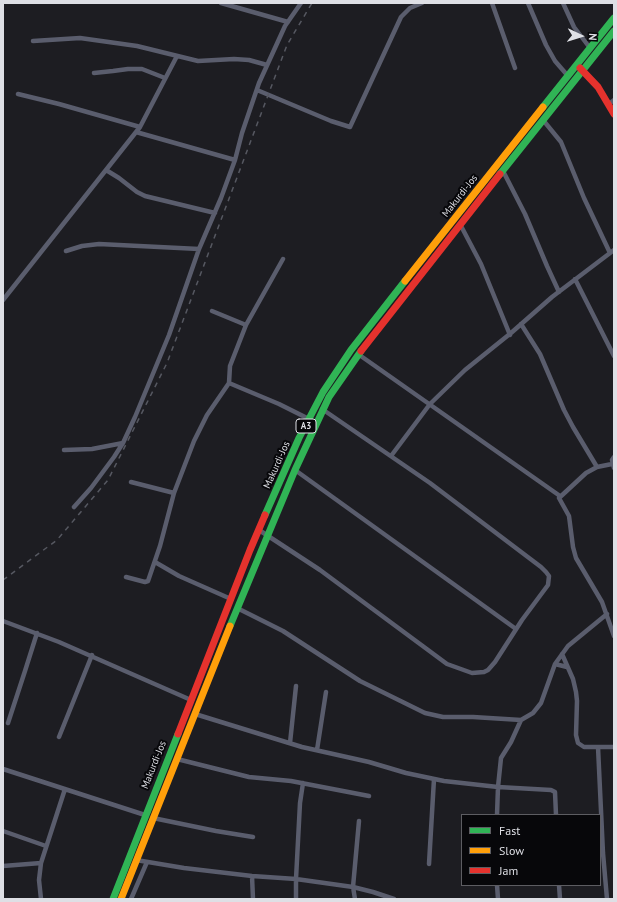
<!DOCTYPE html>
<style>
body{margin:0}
#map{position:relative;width:617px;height:902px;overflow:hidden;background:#1d1d22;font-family:"PT Sans",sans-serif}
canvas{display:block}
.frame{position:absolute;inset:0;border:4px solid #dedfe5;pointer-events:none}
.legend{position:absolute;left:461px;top:814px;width:140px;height:72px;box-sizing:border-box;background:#07070a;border:1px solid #5d5d62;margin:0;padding:5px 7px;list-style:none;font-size:12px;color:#dedfe5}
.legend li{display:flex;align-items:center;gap:8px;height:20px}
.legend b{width:20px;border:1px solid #5d5d62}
.north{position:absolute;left:561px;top:16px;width:40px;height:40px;-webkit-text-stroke:3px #07070a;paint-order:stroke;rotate:94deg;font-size:11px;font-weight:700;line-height:16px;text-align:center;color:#dedfe5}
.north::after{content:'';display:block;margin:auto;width:14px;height:18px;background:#dedfe5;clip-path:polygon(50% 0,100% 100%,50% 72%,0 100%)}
</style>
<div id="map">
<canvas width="617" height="902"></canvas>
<div class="frame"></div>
<ul class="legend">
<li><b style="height:5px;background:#30b455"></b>Fast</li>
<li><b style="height:5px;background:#ff9f0a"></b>Slow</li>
<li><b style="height:5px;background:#e5322d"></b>Jam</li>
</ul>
<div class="north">N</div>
</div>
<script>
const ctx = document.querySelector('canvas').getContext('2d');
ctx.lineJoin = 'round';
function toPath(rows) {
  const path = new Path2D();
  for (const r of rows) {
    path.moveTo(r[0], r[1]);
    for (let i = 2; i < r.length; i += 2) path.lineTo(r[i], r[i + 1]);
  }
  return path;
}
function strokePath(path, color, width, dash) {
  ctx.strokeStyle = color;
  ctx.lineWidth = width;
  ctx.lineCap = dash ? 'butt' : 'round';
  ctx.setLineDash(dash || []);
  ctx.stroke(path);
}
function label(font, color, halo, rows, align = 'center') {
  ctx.font = font + ' "PT Sans",sans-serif';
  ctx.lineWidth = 4;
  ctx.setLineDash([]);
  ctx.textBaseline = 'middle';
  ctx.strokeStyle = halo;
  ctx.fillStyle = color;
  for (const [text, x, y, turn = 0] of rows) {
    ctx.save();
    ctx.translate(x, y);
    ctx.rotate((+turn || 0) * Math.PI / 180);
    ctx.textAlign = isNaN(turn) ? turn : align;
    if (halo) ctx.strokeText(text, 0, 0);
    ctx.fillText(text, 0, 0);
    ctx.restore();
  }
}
strokePath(toPath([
 [221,3,288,22],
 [492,3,515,68],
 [528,3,546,45,555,61,568,76],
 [563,3,574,27,590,48],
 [33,41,80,38,137,46,198,61,234,59,249,60,267,65],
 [94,73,113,71,128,69,142,69,165,78],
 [257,90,331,121,350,127,401,17,410,8,422,3],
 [18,94,59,104,140,127],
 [609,104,614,100],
 [543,120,561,142,584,198,610,253],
 [136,132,235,160],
 [106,170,119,178,137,192,145,196,215,213],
 [503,171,525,214,547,266,559,292],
 [460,224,481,264,510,335],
 [66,251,82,246,99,244,199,249],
 [575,279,614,356],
 [3,300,140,127,177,56],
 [212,311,246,325],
 [521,324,540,354,564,410,573,427,597,467],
 [358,354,560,496],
 [229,383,279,404,309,419],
 [64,450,92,449,123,443],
 [391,456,430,404,465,370,511,333,552,297,614,250],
 [614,457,612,460,614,468],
 [612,464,597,467,586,473,559,498,569,516,573,547,576,558,602,602,614,636],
 [295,470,516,629],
 [131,482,174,493],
 [74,507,91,488,114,457,123,443,135,417,169,335,199,249,221,198,235,160,242,133,259,83,285,26,301,3],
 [259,530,320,570,447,664,472,673,484,672,488,670,495,662,522,620,548,585,549,576,546,572,541,567,430,483,322,409],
 [155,562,179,576,231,599],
 [126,577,145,582,148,581,160,546,174,493,194,441,207,415,229,383,230,366,246,325,283,259],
 [237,608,283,631,360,681,425,713,443,717,473,717,521,720],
 [3,621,59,642,191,700],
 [562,654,573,679,576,692,577,701,576,735,578,743,584,747,614,747],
 [555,664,567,667],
 [195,714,302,747,369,762,406,773,444,781,498,787,551,790,555,792,556,815],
 [8,723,25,671,37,633],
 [59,737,92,655],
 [290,743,296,686],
 [598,747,603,853,607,899],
 [317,750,326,692],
 [177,759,249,777,291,781,369,796],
 [3,769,145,815],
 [497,815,498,787,501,758,511,742,521,720,533,713,541,703,555,664,568,646,607,614],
 [153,818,216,831,253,837],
 [3,831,46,846],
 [136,860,184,868,252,876,296,879,353,887,373,892,394,899],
 [429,864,434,779],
 [3,866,41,863],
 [252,876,253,899],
 [497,885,498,899],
 [559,885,560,899],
 [41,899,39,880,41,863,65,789],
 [131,899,147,862],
 [296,899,296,879,300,803,303,783],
 [355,899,353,887,359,821]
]), '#5a5d6d', 4.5);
strokePath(toPath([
 [543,107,614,18],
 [500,174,614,31],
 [265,515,299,438,323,392,351,350,405,281],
 [230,626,295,470,329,397,361,351],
 [113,899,178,734]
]), '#30b455', 7);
strokePath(toPath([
 [405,281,543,107],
 [121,899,230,626]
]), '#ff9f0a', 7);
strokePath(toPath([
 [580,68,598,87,614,114],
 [361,351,500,174],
 [178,734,250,550,265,515]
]), '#e5322d', 7);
strokePath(toPath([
 [3,580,57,540,108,480,167,363,287,45,312,3]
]), '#565861', 1.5, [5, 5]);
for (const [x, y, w] of [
 [306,426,20]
]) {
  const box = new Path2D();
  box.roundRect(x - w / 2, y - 7, w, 14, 3);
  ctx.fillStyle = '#07070a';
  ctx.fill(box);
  strokePath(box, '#dedfe5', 1);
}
label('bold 9px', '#dedfe5', null, [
 ["A3",306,426]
]);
label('10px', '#dedfe5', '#07070a', [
 ["Makurdi-Jos",460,196,-52],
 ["Makurdi-Jos",277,465,-66],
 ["Makurdi-Jos",154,765,-68]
]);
</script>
